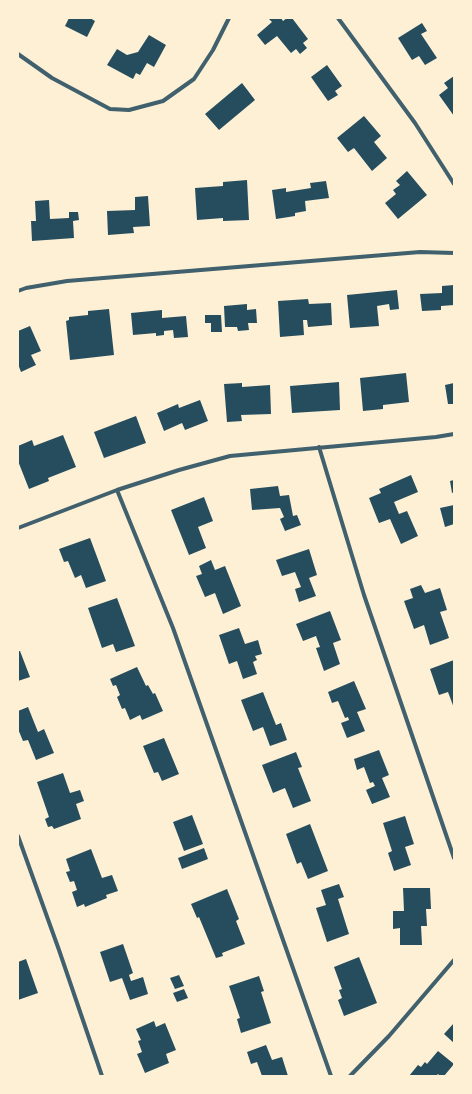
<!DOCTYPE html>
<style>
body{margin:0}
#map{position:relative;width:472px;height:1094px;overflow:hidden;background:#fdf0d5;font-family:Lato,sans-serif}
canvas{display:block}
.frame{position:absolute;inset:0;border:19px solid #fdf0d5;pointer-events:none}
</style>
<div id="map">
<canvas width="472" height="1094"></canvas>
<div class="frame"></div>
</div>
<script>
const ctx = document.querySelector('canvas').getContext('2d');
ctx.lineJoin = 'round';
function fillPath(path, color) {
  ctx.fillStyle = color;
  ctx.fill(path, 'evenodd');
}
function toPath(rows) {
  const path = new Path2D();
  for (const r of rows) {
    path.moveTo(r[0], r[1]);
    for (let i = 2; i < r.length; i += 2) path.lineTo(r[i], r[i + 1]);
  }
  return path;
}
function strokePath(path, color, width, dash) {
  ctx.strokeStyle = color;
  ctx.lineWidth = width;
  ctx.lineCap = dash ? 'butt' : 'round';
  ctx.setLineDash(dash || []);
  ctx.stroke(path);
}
fillPath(toPath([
 [69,18,90,18,95,21,87,37,65,26],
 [268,18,281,18,283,21,287,18,292,18,308,39,303,43,307,48,300,54,296,49,291,53,277,36,265,45,257,35,272,22],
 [422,23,427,31,421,34,437,58,425,65,419,56,412,60,398,38],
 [149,35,166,45,154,67,147,63,140,75,136,73,133,79,107,65,117,49,127,55,138,52],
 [327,65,342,86,335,91,338,95,328,101,311,77],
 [454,76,454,116,439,95,448,88,444,83],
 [242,83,255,100,219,130,205,114],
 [364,116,381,136,374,142,387,158,372,171,354,148,348,152,337,138],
 [407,171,427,195,398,219,385,203,396,194,393,190,400,185,396,181],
 [247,180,249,220,223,221,223,218,197,220,195,188,223,186,223,182],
 [326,181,329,198,305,201,306,211,295,213,295,216,276,219,272,190,286,188,286,192,311,188,310,183],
 [148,196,150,226,133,227,134,233,108,235,107,211,135,210,135,197],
 [49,200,50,219,69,218,69,212,78,212,79,220,73,221,74,238,32,241,31,221,36,221,35,201],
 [454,285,454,305,441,306,441,310,422,311,420,294,442,293,442,286],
 [397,290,399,309,390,310,389,304,377,306,379,326,350,328,347,295],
 [308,299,309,304,331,303,332,325,308,327,307,320,303,320,304,335,280,337,278,301],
 [247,304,247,310,256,309,257,323,248,323,249,330,238,331,237,327,225,327,224,306],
 [109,309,114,355,70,360,66,321,69,320,69,317,88,315,88,311],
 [162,310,162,318,186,316,188,337,174,338,173,330,164,331,164,335,156,336,156,333,133,335,131,313],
 [205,315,221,315,222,332,211,332,211,323,205,323],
 [30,326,41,351,31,355,36,365,21,372,18,364,18,331],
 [406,373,409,402,383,405,383,409,363,411,360,378],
 [339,382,340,410,292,413,290,386],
 [242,383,242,387,270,385,271,414,241,415,242,421,227,422,224,384],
 [454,383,454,404,448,404,445,385],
 [200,400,208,421,185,430,182,423,164,431,157,413,178,404,179,408],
 [136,416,146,443,104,458,94,432],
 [63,435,76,467,48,478,49,481,29,489,18,461,18,446,32,440,34,446],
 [411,475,418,492,394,502,399,514,407,511,418,536,401,544,390,519,379,523,369,498,381,493,379,489],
 [454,480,454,492,452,493,450,481],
 [278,486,280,496,289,495,293,516,297,515,301,525,285,531,280,519,284,517,280,508,252,510,250,489],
 [204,497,213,521,198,527,206,548,189,555,171,510],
 [454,505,454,524,445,527,440,508],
 [90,538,106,581,86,588,81,575,75,578,68,561,64,562,59,549],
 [309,549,317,575,309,578,316,596,299,602,295,589,301,587,295,572,282,576,276,560],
 [211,560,215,570,225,566,241,606,223,614,215,593,205,597,196,576,202,574,199,566],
 [421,585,425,593,440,588,447,610,440,612,449,638,430,645,424,625,414,629,404,601,413,598,410,589],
 [117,598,135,646,116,652,113,644,102,648,88,608],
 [330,611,341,640,333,643,340,664,324,671,316,648,320,647,316,636,303,641,296,624],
 [239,628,245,644,258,640,262,654,255,656,257,660,253,662,257,674,243,679,237,661,229,664,219,635],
 [18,651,20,651,30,677,18,681],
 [454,660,454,708,448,692,439,695,430,669],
 [137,667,146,686,148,685,153,694,155,693,163,711,142,720,140,715,130,720,125,708,122,709,117,697,120,695,116,685,113,686,110,679],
 [354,681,366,709,357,712,365,731,347,738,341,723,349,720,348,717,345,718,338,701,332,703,328,692],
 [263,692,276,725,281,723,287,740,270,746,263,727,253,731,241,700],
 [28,707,38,732,44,729,54,753,36,760,28,740,23,741,18,729,18,711],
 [164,738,179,774,162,781,158,772,154,773,143,746],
 [379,750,389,775,382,778,390,797,372,804,366,790,375,786,373,782,370,783,364,767,357,770,354,759],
 [296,752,302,767,298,768,311,801,293,808,285,788,273,793,262,765],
 [63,773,70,793,80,790,84,801,76,804,81,819,54,829,52,826,48,827,45,819,49,817,37,782],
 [192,815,203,844,184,851,173,822],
 [405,816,414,844,405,847,411,865,394,871,388,853,392,851,383,823],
 [310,824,328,871,308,879,301,862,297,864,286,834],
 [204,848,208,859,182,869,178,858],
 [91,849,102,878,112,875,118,891,106,895,107,898,85,907,84,904,77,907,72,892,77,890,74,881,70,882,66,872,70,871,66,859],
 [339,884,344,897,338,899,349,934,327,942,316,908,326,905,321,890],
 [403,888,430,888,431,909,426,909,427,926,421,926,422,945,400,945,400,928,393,929,393,911,404,911],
 [227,889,239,919,236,921,245,944,222,953,223,956,216,958,199,917,197,918,191,904],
 [123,944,133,973,129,975,131,981,143,977,148,994,130,1000,122,978,110,982,100,952],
 [359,957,377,1003,344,1016,338,1000,342,998,339,990,342,989,334,967],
 [26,959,38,993,18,1000,18,962],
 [179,975,184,986,175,989,170,978],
 [259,976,264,991,261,992,271,1023,241,1033,237,1019,240,1018,229,986],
 [184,989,188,998,177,1002,173,993],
 [154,1021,156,1027,165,1023,176,1050,166,1054,169,1063,145,1073,137,1054,142,1052,138,1041,141,1040,136,1029],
 [454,1023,454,1043,444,1034],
 [266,1045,272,1060,282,1057,288,1076,262,1076,257,1062,251,1064,247,1052],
 [438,1051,454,1064,444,1076,440,1076,438,1074,436,1076,409,1076,418,1065,421,1067,425,1062,427,1064]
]), '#264d5e');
strokePath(toPath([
 [338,18,415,123,454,184],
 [18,54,52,78,110,109,129,110,163,101,194,79,213,50,229,18],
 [18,291,26,288,67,281,420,252,454,253],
 [319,447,364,595,454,858],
 [117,490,173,628,331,1076],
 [18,528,117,490,179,470,230,456,436,437,454,434],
 [18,836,59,950,102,1076],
 [350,1076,389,1036,454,960]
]), '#3f606c', 4);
</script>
